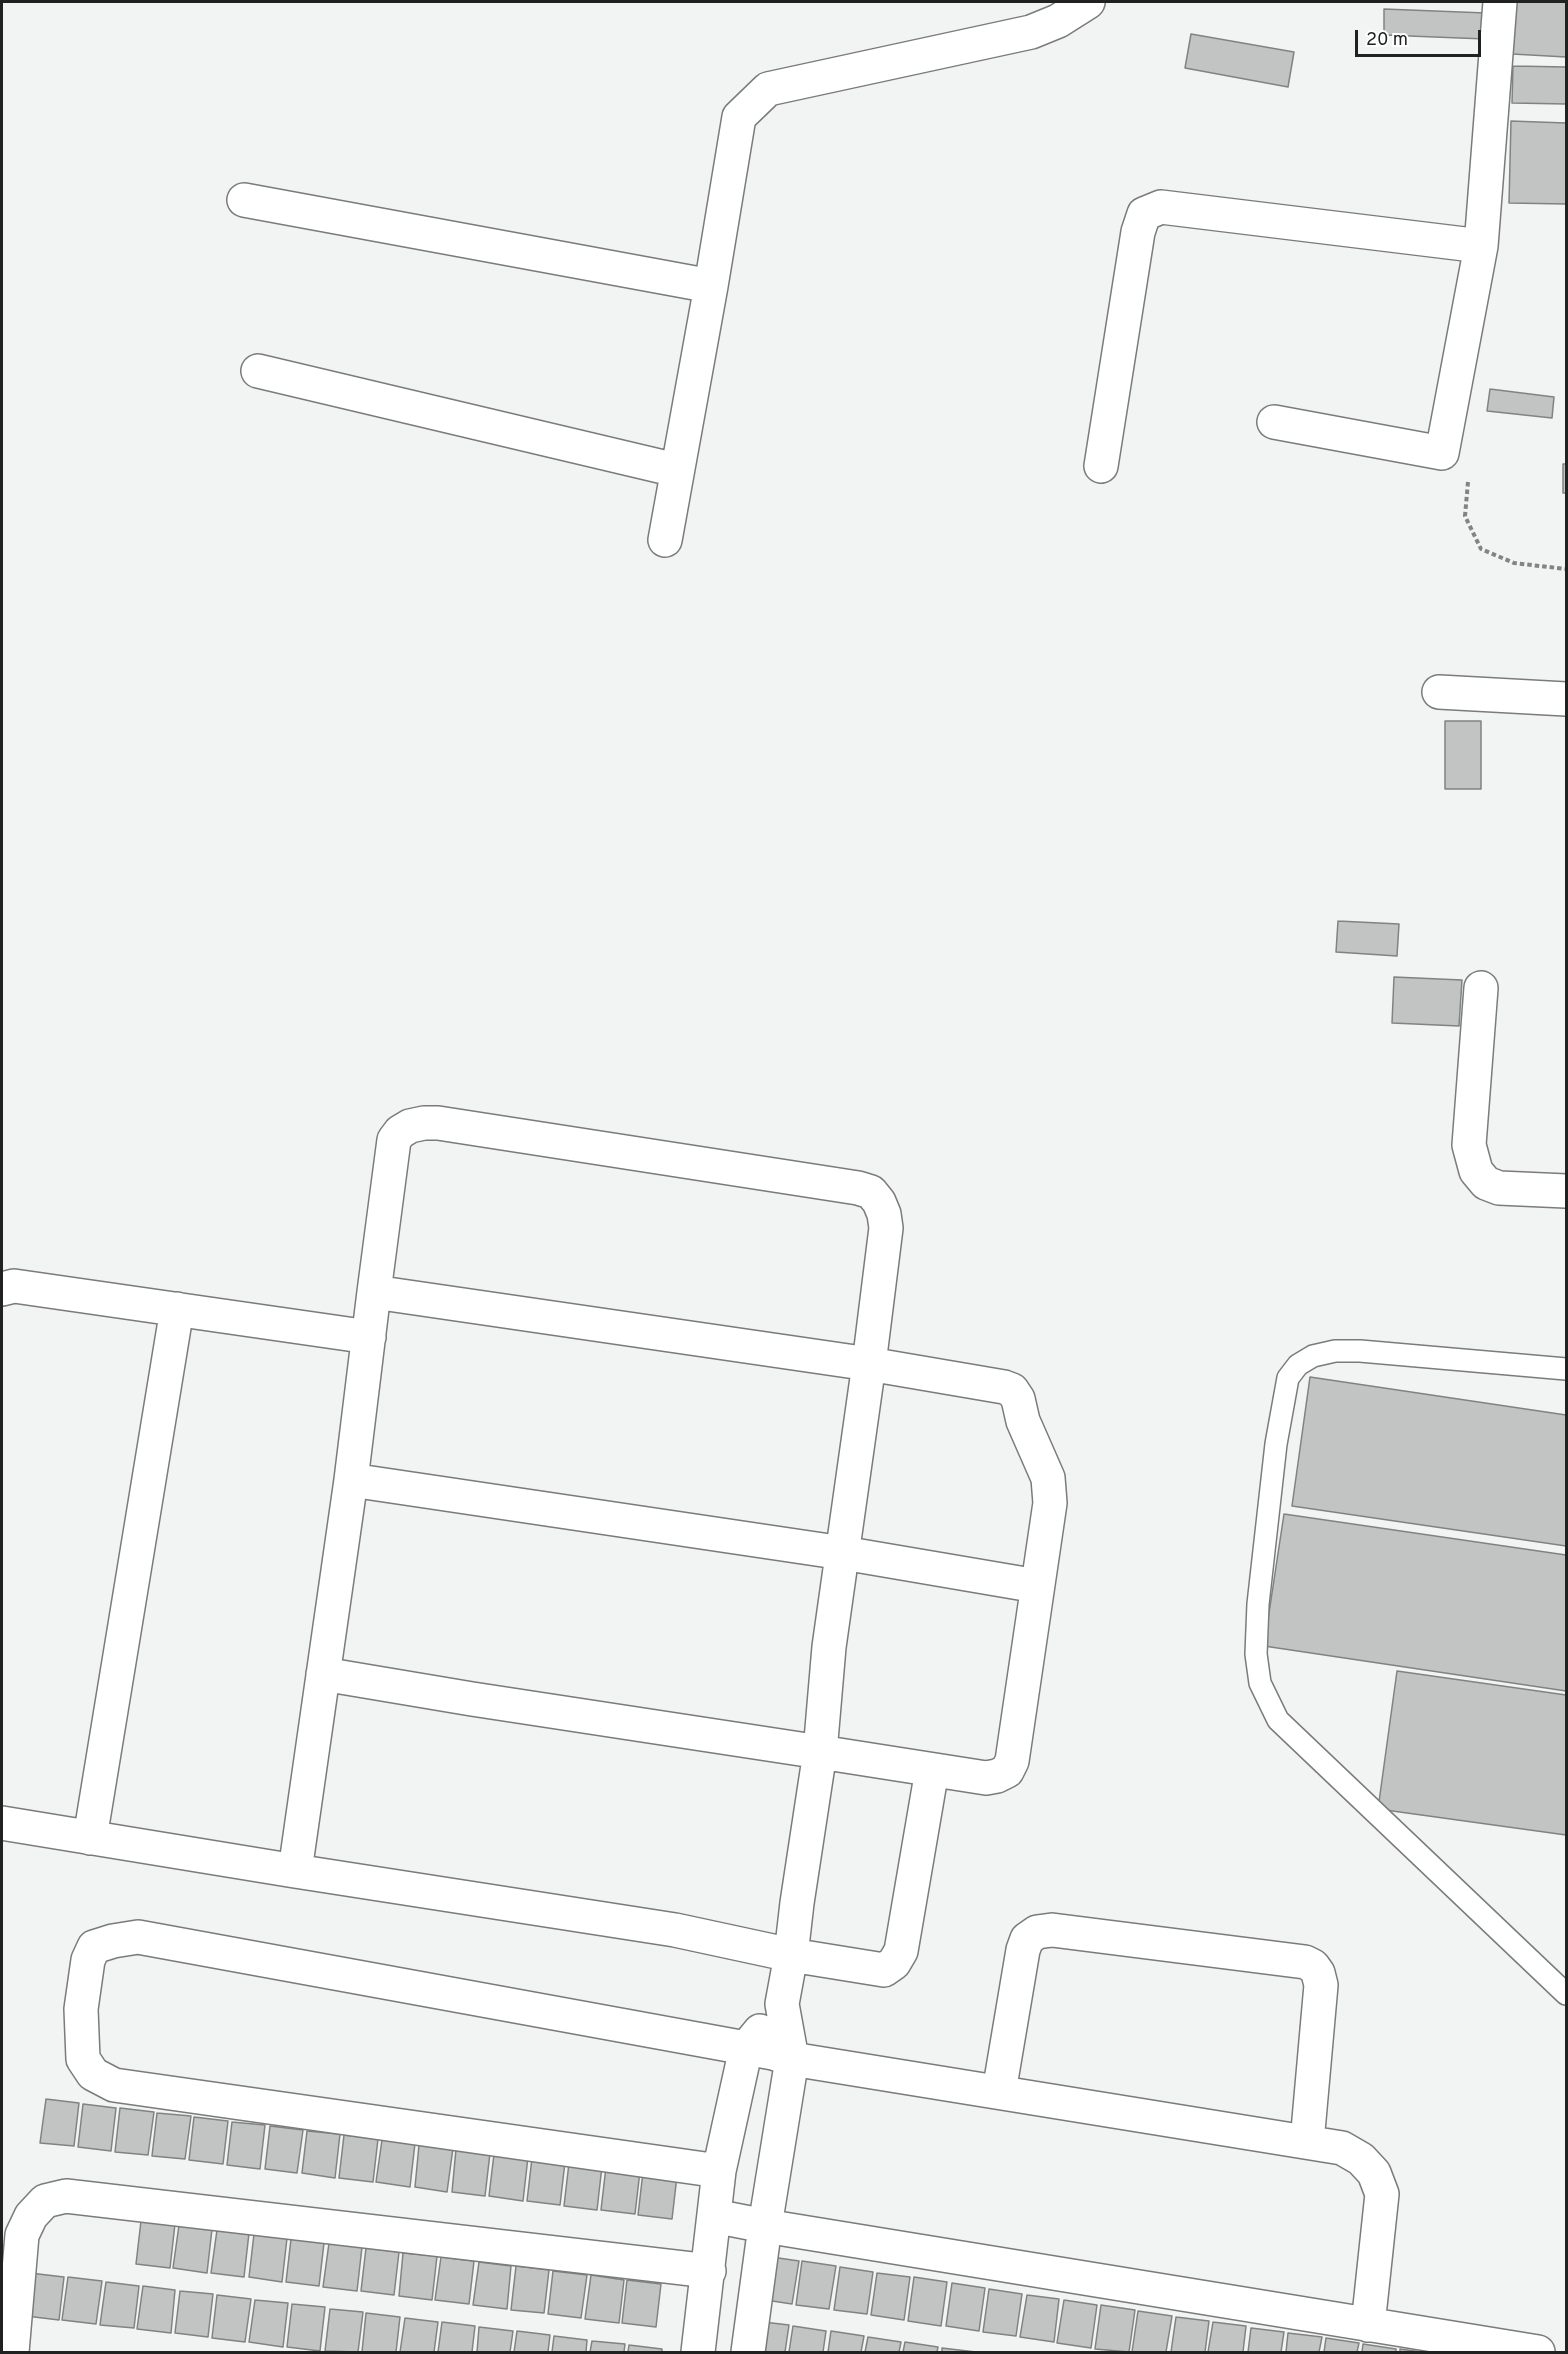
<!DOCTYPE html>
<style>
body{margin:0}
#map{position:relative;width:1568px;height:2354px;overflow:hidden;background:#f1f4f2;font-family:Overpass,sans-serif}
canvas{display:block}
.frame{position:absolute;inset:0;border:3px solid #202121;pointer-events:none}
.scale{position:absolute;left:1355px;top:30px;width:126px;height:27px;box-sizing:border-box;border:3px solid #202121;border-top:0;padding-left:8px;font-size:18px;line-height:21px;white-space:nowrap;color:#202121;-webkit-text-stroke:4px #fff;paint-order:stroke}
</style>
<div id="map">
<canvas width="1568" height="2354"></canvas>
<div class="frame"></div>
<div class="scale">20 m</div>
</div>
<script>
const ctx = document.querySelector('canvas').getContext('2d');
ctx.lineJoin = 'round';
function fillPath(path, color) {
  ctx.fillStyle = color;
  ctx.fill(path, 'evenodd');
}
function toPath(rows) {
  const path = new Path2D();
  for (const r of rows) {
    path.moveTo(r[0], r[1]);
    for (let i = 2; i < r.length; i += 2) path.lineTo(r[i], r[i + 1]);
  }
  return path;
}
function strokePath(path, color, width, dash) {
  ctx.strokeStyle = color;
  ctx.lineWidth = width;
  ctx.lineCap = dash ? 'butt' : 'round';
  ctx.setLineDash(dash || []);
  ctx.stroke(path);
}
const building = toPath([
 [1514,2,1566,2,1566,57,1512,54,1514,2],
 [1384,9,1486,13,1485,39,1384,35,1384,9],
 [1191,34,1294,52,1288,87,1185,68,1191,34],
 [1513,66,1566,67,1566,104,1512,103,1513,66],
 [1511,121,1566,123,1566,204,1509,203,1511,121],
 [1490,389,1554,397,1552,418,1487,411,1490,389],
 [1563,464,1566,464,1566,493,1563,493,1563,464],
 [1445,721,1481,721,1481,789,1445,789,1445,721],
 [1338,921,1399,924,1397,956,1336,952,1338,921],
 [1394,977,1462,980,1459,1026,1392,1023,1394,977],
 [1310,1377,1566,1415,1566,1546,1292,1506,1310,1377],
 [1284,1514,1566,1555,1566,1691,1264,1646,1284,1514],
 [1397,1671,1566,1695,1566,1835,1378,1809,1397,1671],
 [46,2099,79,2103,74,2146,40,2143,46,2099],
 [83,2104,116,2108,111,2151,78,2147,83,2104],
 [120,2108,154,2112,148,2155,115,2152,120,2108],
 [157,2113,191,2116,185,2159,152,2156,157,2113],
 [194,2117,228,2121,223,2164,189,2160,194,2117],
 [232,2122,265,2125,260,2169,227,2165,232,2122],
 [270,2126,303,2130,297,2173,265,2169,270,2126],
 [307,2131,340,2134,335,2178,302,2173,307,2131],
 [344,2135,378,2139,373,2182,339,2178,344,2135],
 [382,2140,415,2143,410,2187,376,2182,382,2140],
 [419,2145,453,2148,447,2192,415,2187,419,2145],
 [456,2149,490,2153,485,2196,452,2192,456,2149],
 [494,2154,528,2157,523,2201,489,2196,494,2154],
 [532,2158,565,2162,560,2205,527,2201,532,2158],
 [569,2163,602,2166,597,2210,564,2206,569,2163],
 [606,2167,640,2171,635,2214,601,2210,606,2167],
 [643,2172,677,2176,672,2219,638,2215,643,2172],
 [141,2221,175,2224,170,2268,136,2264,141,2221],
 [179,2225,212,2229,207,2273,173,2268,179,2225],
 [217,2230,249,2233,244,2277,211,2273,217,2230],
 [254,2234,287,2238,282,2282,249,2277,254,2234],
 [291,2239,324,2243,319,2286,286,2282,291,2239],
 [329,2243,362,2247,357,2291,323,2287,329,2243],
 [366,2248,399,2252,394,2295,361,2291,366,2248],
 [403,2253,437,2256,432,2300,399,2296,403,2253],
 [765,2256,799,2261,792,2304,759,2299,765,2256],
 [441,2257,474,2261,469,2304,435,2300,441,2257],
 [802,2261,836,2266,829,2309,796,2305,802,2261],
 [479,2262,511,2266,507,2309,473,2305,479,2262],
 [516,2266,549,2270,544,2313,511,2310,516,2266],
 [840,2267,873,2272,867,2314,834,2310,840,2267],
 [553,2271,587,2275,581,2318,548,2314,553,2271],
 [30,2273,64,2277,59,2320,26,2316,30,2273],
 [877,2273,910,2277,904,2320,871,2315,877,2273],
 [591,2275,624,2280,619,2323,585,2319,591,2275],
 [68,2277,102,2281,96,2324,62,2320,68,2277],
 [914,2277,947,2282,941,2326,908,2321,914,2277],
 [627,2280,661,2284,656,2327,622,2323,627,2280],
 [106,2282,139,2286,134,2328,100,2325,106,2282],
 [952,2283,985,2288,979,2331,946,2326,952,2283],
 [143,2286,175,2290,171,2333,137,2329,143,2286],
 [989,2289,1022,2294,1016,2336,983,2332,989,2289],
 [180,2291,213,2294,208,2337,175,2333,180,2291],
 [217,2295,251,2299,245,2342,212,2338,217,2295],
 [1027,2295,1059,2299,1054,2342,1020,2337,1027,2295],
 [255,2300,288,2303,283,2347,249,2342,255,2300],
 [1064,2300,1097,2305,1091,2348,1057,2343,1064,2300],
 [292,2304,325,2307,320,2351,287,2347,292,2304],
 [1101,2305,1135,2310,1129,2352,1095,2349,1101,2305],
 [330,2309,363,2312,358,2352,325,2351,330,2309],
 [1138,2311,1172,2316,1166,2352,1132,2352,1138,2311],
 [366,2313,400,2317,396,2352,362,2352,366,2313],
 [1176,2317,1209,2321,1205,2352,1171,2352,1176,2317],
 [405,2318,438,2322,434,2352,400,2352,405,2318],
 [755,2321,789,2325,785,2352,751,2352,755,2321],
 [442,2322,475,2326,472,2352,438,2352,442,2322],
 [1213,2322,1246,2326,1243,2352,1208,2352,1213,2322],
 [793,2326,826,2331,823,2352,789,2352,793,2326],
 [479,2327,513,2331,510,2352,477,2352,479,2327],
 [1251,2328,1284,2332,1281,2352,1248,2352,1251,2328],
 [517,2331,550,2335,548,2352,514,2352,517,2331],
 [831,2331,864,2336,861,2352,828,2352,831,2331],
 [1288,2333,1322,2337,1319,2352,1286,2352,1288,2333],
 [554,2336,587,2340,586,2352,552,2352,554,2336],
 [868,2337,901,2342,899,2352,865,2352,868,2337],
 [1326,2338,1359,2343,1357,2352,1324,2352,1326,2338],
 [592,2341,625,2344,624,2352,590,2352,592,2341],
 [905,2342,938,2347,937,2352,903,2352,905,2342],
 [1363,2344,1396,2349,1396,2352,1362,2352,1363,2344],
 [629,2345,662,2349,662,2352,628,2352,629,2345],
 [942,2348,976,2352,942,2352,942,2348],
 [1400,2349,1422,2352,1400,2352,1400,2349]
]);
fillPath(building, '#c1c4c2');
strokePath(building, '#818381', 1.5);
const lane = toPath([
 [1566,1369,1360,1351,1335,1351,1313,1356,1298,1365,1288,1378,1276,1444,1258,1604,1256,1654,1260,1683,1278,1720,1566,1994]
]);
const street = toPath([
 [244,200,711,286],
 [258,371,676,470],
 [1274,422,1442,453,1481,246,1500,2],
 [1101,466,1138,232,1144,214,1161,207,1481,246],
 [665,540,711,286,739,117,768,89,1031,32,1058,21,1088,2],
 [1439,692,1566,699],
 [1481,988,1469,1145,1476,1171,1486,1183,1499,1188,1566,1191],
 [2,1289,14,1286,369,1337],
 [374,1292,869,1364,1004,1387,1012,1390,1018,1399,1023,1421,1048,1478,1050,1503,1012,1761,1007,1771,997,1776,986,1778,820,1752,829,1647,869,1364,886,1228,884,1214,879,1202,871,1192,858,1188,438,1123,424,1123,410,1126,400,1132,394,1140,374,1292,351,1480,295,1871,675,1930,791,1955,782,2004,792,2059,765,2226,748,2352],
 [351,1480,843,1553,1037,1586],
 [323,1674,472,1699,820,1752,797,1903,791,1955,884,1970,894,1963,901,1951,932,1770],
 [2,1823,295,1871],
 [90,1838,177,1309],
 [999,2092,1023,1950,1027,1939,1037,1932,1052,1930,1305,1962,1313,1966,1318,1973,1321,1985,1307,2142],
 [719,2171,114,2085,93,2074,83,2059,81,2009,88,1960,94,1947,113,1941,138,1937,773,2053,792,2059,1342,2148,1361,2159,1374,2173,1382,2194,1368,2325],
 [714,2216,765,2226,1538,2352],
 [12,2352,22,2235,31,2216,45,2201,66,2196,709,2271],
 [698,2352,719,2171,746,2048,760,2031]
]);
strokePath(lane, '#797c7a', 24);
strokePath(street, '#797c7a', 36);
strokePath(toPath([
 [1468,482,1465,516,1481,549,1514,563,1566,569]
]), '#828483', 4, [4.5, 3]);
strokePath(lane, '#fff', 21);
strokePath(street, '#fff', 33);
</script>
